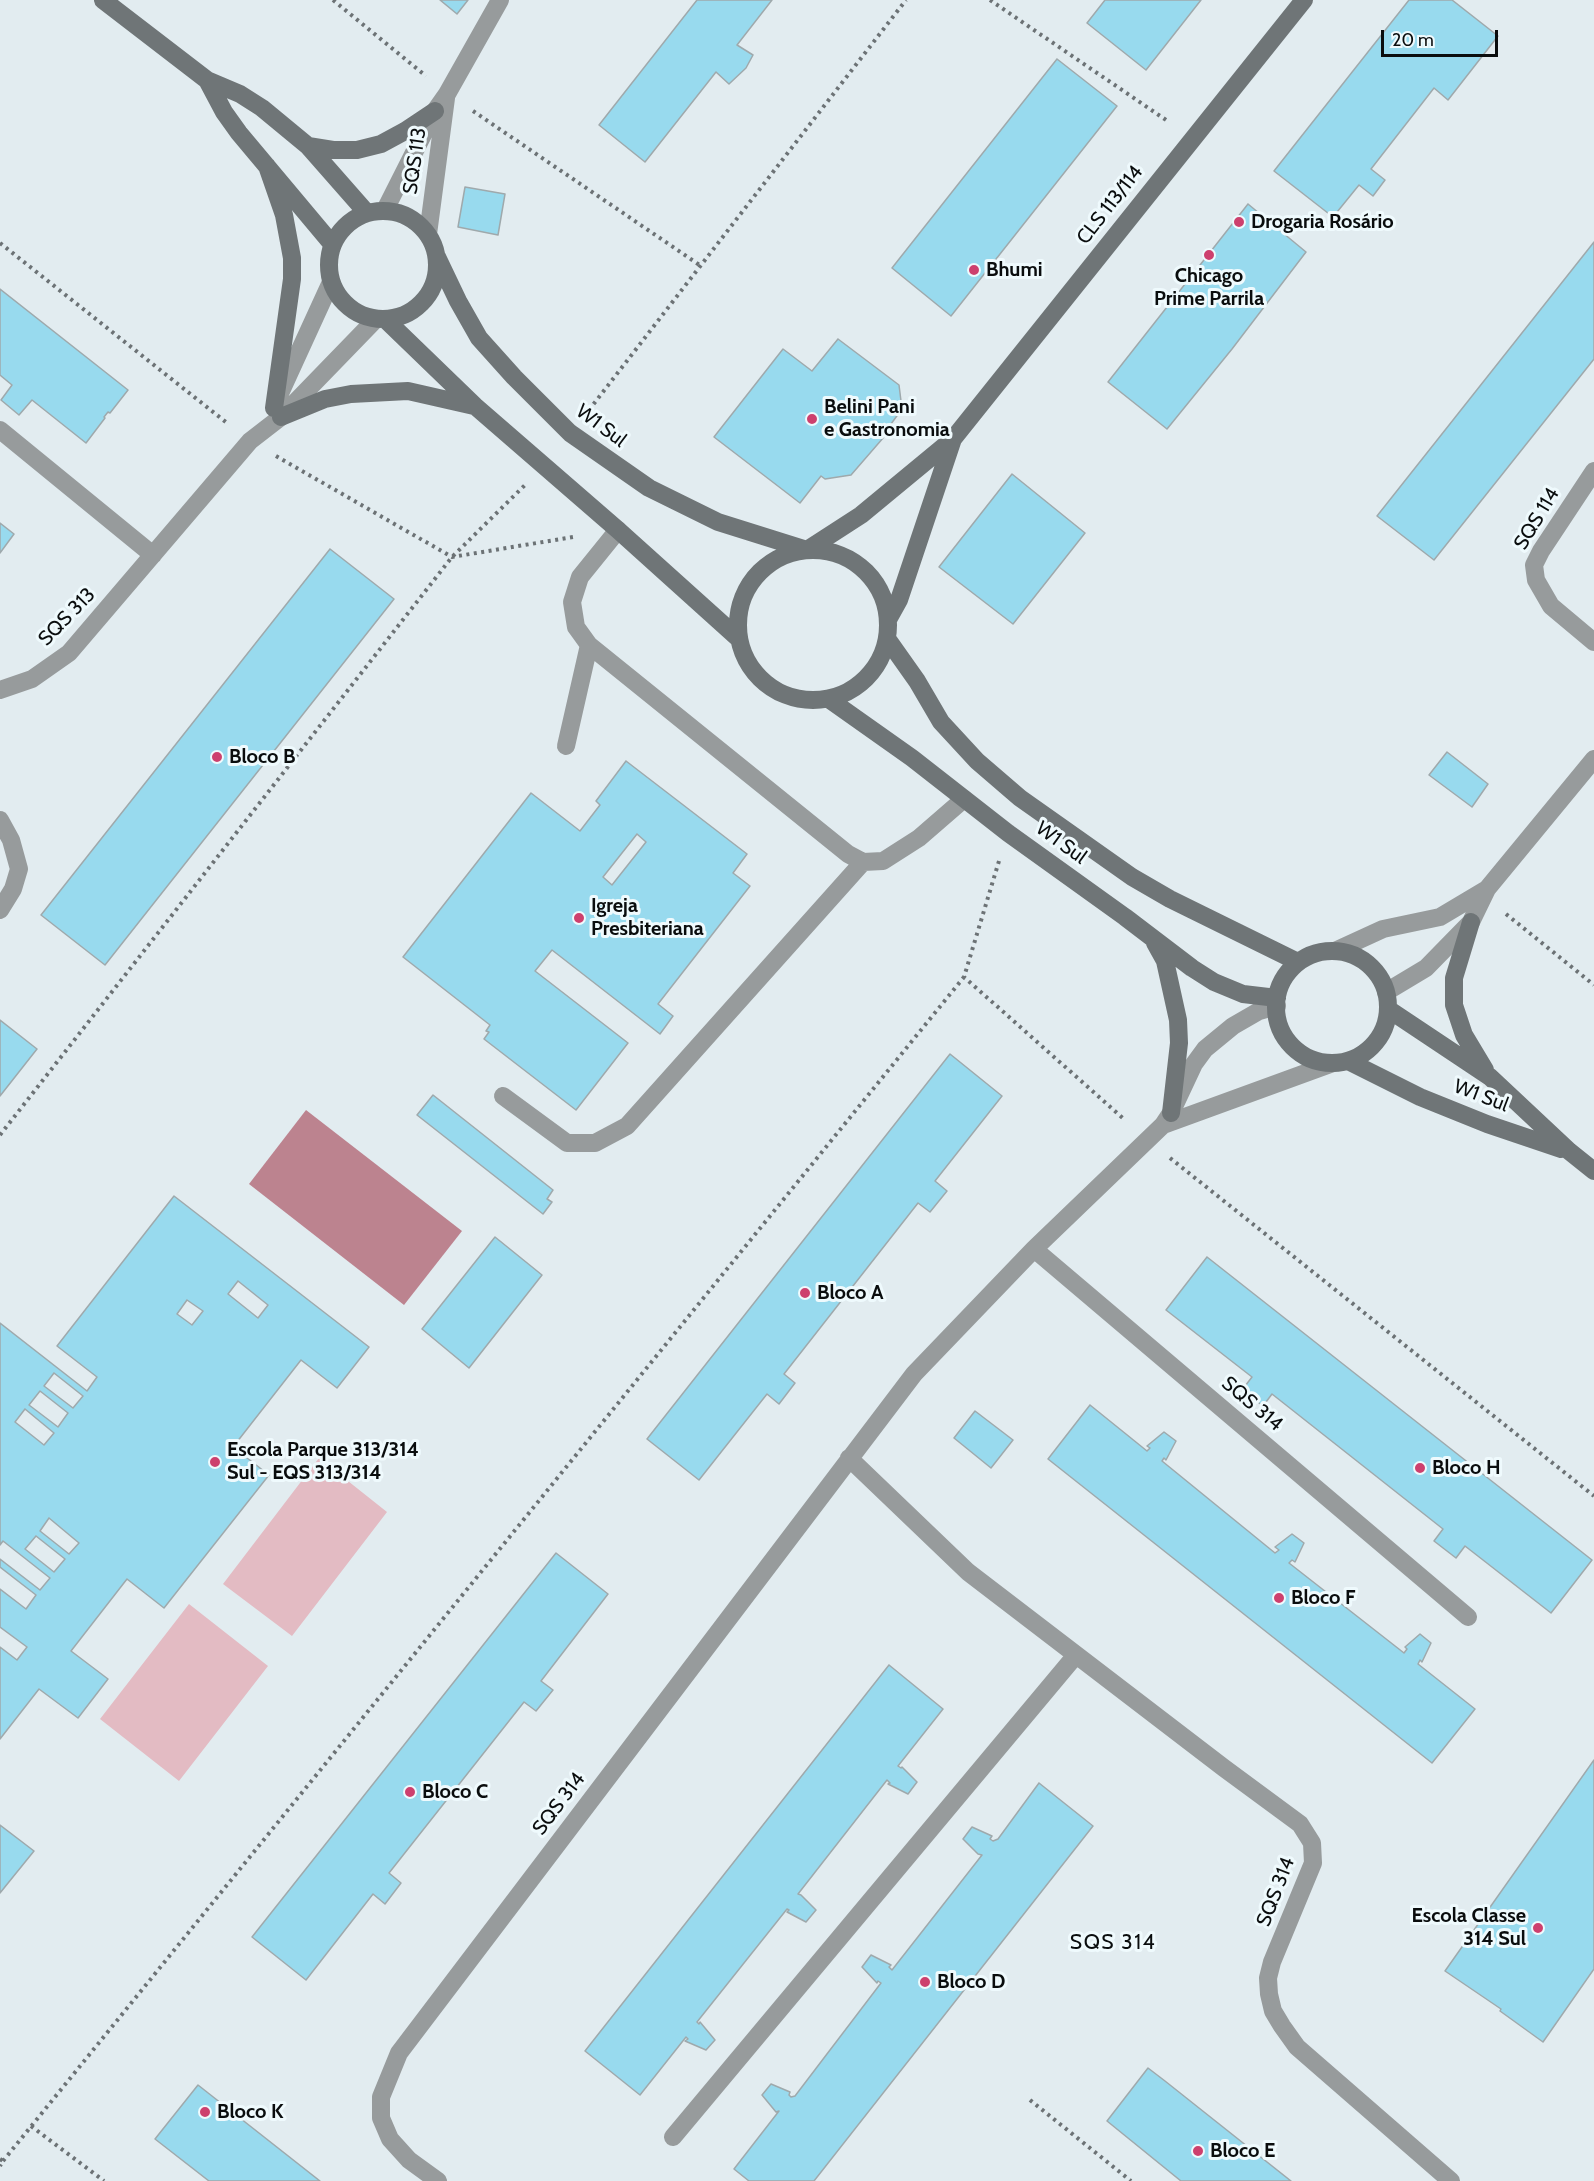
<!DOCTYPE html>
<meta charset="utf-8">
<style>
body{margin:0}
#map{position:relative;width:1594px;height:2181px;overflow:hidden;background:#e2ecf0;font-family:Cabin,sans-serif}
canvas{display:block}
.scale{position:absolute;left:1381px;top:30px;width:117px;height:27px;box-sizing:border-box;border:3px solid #0a0d0e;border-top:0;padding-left:8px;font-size:18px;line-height:21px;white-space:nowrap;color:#0a0d0e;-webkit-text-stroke:4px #effafd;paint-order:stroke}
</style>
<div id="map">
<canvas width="1594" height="2181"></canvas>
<div class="scale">20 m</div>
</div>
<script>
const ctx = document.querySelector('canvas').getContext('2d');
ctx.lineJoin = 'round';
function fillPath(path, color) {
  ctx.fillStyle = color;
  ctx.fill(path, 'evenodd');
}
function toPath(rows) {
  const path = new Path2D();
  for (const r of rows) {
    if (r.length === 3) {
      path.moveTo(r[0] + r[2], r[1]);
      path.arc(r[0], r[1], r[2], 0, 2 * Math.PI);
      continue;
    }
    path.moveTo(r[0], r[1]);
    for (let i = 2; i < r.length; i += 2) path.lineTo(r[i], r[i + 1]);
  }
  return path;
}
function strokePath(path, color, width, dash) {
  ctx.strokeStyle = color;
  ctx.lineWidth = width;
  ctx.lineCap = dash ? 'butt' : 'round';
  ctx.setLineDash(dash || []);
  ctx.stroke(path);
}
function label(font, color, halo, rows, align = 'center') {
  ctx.font = font + ' Cabin,sans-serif';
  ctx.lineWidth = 6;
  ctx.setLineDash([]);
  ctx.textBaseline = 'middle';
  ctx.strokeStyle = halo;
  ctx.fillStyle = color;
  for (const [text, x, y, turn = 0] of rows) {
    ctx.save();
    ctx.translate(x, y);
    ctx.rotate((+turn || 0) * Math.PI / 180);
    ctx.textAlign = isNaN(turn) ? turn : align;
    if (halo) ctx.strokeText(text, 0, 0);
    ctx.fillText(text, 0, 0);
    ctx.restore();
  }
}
fillPath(toPath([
 [319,1458,387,1512,292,1636,223,1584],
 [189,1604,268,1666,179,1781,100,1719]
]), '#e3bbc3');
fillPath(toPath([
 [306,1110,462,1231,404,1305,249,1184]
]), '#bc838f');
const building = toPath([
 [440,0,468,0,457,14,440,0],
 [697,0,772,0,737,45,753,55,746,68,729,84,716,72,645,162,599,125,697,0],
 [1105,0,1201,0,1146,70,1087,23,1105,0],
 [1409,0,1452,0,1498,36,1448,100,1434,88,1371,169,1385,180,1373,196,1359,185,1333,217,1274,171,1409,0],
 [1057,59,1117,106,951,316,892,268,1057,59],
 [465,187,505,194,498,235,458,227,465,187],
 [1248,204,1306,252,1232,349,1167,429,1108,382,1248,204],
 [1594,242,1594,359,1434,560,1377,516,1594,242],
 [0,289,128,390,110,413,108,412,104,417,105,418,86,443,32,400,19,415,1,400,12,385,0,375,0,289],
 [838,339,899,385,902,409,888,428,890,430,851,475,825,479,821,476,800,503,714,437,783,349,812,371,838,339],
 [1012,474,1085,533,1013,624,939,567,1012,474],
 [0,523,14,534,0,553,0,523],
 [330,549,394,599,105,965,41,915,330,549],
 [1447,752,1488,784,1472,807,1429,775,1447,752],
 [626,761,747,854,733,873,750,886,658,1004,673,1016,660,1034,552,950,535,971,628,1043,576,1110,484,1039,489,1032,486,1031,490,1025,403,957,531,793,580,831,600,805,596,801,626,761],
 [637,834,646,842,612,885,603,877,637,834],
 [0,1020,37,1049,0,1096,0,1020],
 [950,1054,1002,1096,935,1181,947,1191,930,1212,918,1203,784,1374,795,1383,779,1404,767,1394,699,1480,647,1439,950,1054],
 [433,1095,553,1190,547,1199,552,1202,543,1214,417,1115,433,1095],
 [174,1196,369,1347,337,1388,301,1360,233,1447,269,1475,164,1608,127,1579,71,1651,108,1679,78,1718,39,1689,0,1739,0,1647,17,1660,27,1647,0,1627,0,1589,26,1609,36,1595,0,1567,0,1559,40,1590,50,1578,3,1541,0,1545,0,1323,87,1391,97,1377,57,1346,174,1196],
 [238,1281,268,1305,258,1318,228,1294,238,1281],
 [187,1300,203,1311,192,1325,177,1314,187,1300],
 [54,1373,83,1396,73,1408,44,1386,54,1373],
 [40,1391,68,1413,58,1427,29,1405,40,1391],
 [25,1409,54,1433,44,1445,15,1422,25,1409],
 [49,1518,79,1543,69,1554,40,1531,49,1518],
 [36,1536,65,1559,54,1572,25,1549,36,1536],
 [495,1237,542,1275,469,1368,422,1329,495,1237],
 [1207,1257,1592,1560,1551,1613,1465,1546,1456,1558,1434,1541,1443,1529,1272,1394,1263,1406,1242,1390,1252,1377,1166,1310,1207,1257],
 [1090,1405,1147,1451,1150,1448,1147,1446,1164,1432,1176,1441,1166,1460,1164,1458,1162,1461,1275,1553,1279,1550,1275,1547,1292,1534,1304,1543,1295,1562,1292,1560,1289,1563,1404,1653,1407,1649,1405,1647,1420,1634,1431,1643,1422,1662,1420,1660,1418,1664,1475,1709,1432,1763,1048,1459,1090,1405],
 [975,1411,1013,1440,991,1468,954,1438,975,1411],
 [556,1553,608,1594,541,1681,553,1690,536,1711,524,1702,389,1873,401,1883,385,1904,373,1894,306,1980,252,1937,556,1553],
 [889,1665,943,1709,898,1766,901,1768,902,1767,917,1782,908,1794,888,1784,890,1783,887,1780,798,1894,801,1895,816,1910,806,1922,787,1912,789,1910,787,1909,697,2022,699,2024,700,2022,715,2040,706,2050,685,2041,688,2039,686,2037,640,2095,585,2051,889,1665],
 [1594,1760,1594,1969,1543,2042,1500,2011,1501,2009,1445,1971,1594,1760],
 [1039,1783,1093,1826,814,2181,749,2181,734,2169,779,2111,776,2112,762,2095,771,2084,790,2092,789,2095,791,2097,795,2096,881,1983,878,1981,877,1983,862,1967,871,1955,891,1965,889,1967,892,1970,982,1855,978,1854,963,1839,972,1827,992,1836,990,1839,993,1841,998,1839,1039,1783],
 [0,1825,34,1851,0,1893,0,1825],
 [1148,2068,1165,2081,1291,2181,1181,2181,1107,2121,1148,2068],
 [198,2085,320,2181,209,2181,155,2139,198,2085]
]);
fillPath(building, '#98daee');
strokePath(building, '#9fa9ac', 1.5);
strokePath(toPath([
 [333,0,426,76],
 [990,0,1169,122],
 [473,111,701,266],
 [0,243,227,423],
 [589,410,906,0],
 [276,456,452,557,573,537],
 [999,861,964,977,1125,1120],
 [1506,914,1594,985],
 [0,1135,452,557,525,485],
 [1170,1158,1594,1496],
 [1030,2100,1131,2181],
 [31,2126,104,2181],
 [0,2159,3,2161,0,2166],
 [3,2161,964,977]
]), '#6c7275', 4, [3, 4.5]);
strokePath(toPath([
 [618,530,580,577,572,602,576,627,589,645,848,854,863,862,883,861,919,838,964,799],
 [566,746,589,645],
 [503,1096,567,1143,595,1143,627,1126,863,862]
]), '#979b9c', 18);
strokePath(toPath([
 [385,210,435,111,447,94,500,0],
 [428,234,446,98],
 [277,400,331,282],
 [0,430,153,555],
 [1594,471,1541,551,1534,565,1536,580,1551,606,1594,642],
 [0,690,32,679,69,653,250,441,281,417,375,320],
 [0,820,11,840,19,869,13,889,0,910],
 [1335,951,1383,929,1440,917,1487,889],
 [1386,992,1426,968,1471,922,1487,889,1594,759],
 [1163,1125,1333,1063],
 [1034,1249,1468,1617],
 [849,1458,968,1572,1224,1768,1300,1824,1312,1843,1313,1863,1272,1962,1268,1978,1269,1994,1273,2011,1282,2026,1297,2047,1451,2181],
 [673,2137,1076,1655],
 [438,2181,409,2160,390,2139,381,2118,381,2097,399,2053,914,1374,1034,1249,1163,1125,1171,1113,1194,1064,1205,1049,1233,1026,1259,1011,1277,1006]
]), '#979b9c', 18);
strokePath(toPath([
 [103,0,207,80,240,94,262,108,308,146,366,212],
 [207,80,224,112,239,133,332,244],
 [308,146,333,150,357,150,381,144,405,131,435,111],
 [267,166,284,215,292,258,292,279,274,408],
 [383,265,54],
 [437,257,458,301,479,338,514,377,570,433,649,488,718,522,804,549],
 [386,320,475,406,618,530,738,638],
 [281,417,325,399,351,394,408,391,474,406],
 [810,548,861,515,953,439,1304,0],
 [813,625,75],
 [889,618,899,600,953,439],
 [888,640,917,681,941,722,977,761,1020,798,1132,877,1170,899,1298,962],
 [830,700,912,758,1008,833,1125,917,1192,968,1214,982,1243,994,1277,998],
 [1471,922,1454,978,1454,1005,1464,1035,1485,1070],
 [1155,943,1165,961,1178,1020,1179,1043,1171,1113],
 [1332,1007,56],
 [1388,1009,1490,1077,1569,1151,1594,1171],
 [1348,1061,1420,1097,1487,1124,1561,1149]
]), '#6f7577', 18);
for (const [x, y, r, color] of [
 [1239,222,6,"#cd406e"],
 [1209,255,6,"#cd406e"],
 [974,270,6,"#cd406e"],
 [812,419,6,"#cd406e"],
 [217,757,6,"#cd406e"],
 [579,918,6,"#cd406e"],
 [805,1293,6,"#cd406e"],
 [215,1462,6,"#cd406e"],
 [1420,1468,6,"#cd406e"],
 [1279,1598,6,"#cd406e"],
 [410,1792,6,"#cd406e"],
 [1538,1928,6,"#cd406e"],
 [925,1982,6,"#cd406e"],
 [205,2112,6,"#cd406e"],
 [1198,2151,6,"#cd406e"]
]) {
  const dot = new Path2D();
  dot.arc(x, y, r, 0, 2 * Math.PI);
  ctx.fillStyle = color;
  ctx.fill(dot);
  strokePath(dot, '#effafd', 2);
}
label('20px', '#0a0d0e', '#effafd', [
 ["SQS 113",415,161,-82],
 ["CLS 113/114",1110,205,-52],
 ["W1 Sul",601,426,37],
 ["SQS 114",1537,519,-59],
 ["SQS 313",67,617,-46],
 ["W1 Sul",1061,843,36],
 ["W1 Sul",1481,1096,21],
 ["SQS 314",1252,1404,40],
 ["SQS 314",559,1804,-53],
 ["SQS 314",1276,1892,-69]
]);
label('bold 20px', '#0a0d0e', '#effafd', [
 ["Drogaria Rosário",1251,222],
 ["Bhumi",986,270],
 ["Chicago",1209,276,"center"],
 ["Prime Parrila",1209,299,"center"],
 ["Belini Pani",824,407],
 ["e Gastronomia",824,430],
 ["Bloco B",229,757],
 ["Igreja",591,906],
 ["Presbiteriana",591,929],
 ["Bloco A",817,1293],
 ["Escola Parque 313/314",227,1450],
 ["Sul - EQS 313/314",227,1473],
 ["Bloco H",1432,1468],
 ["Bloco F",1291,1598],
 ["Bloco C",422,1792],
 ["Escola Classe",1526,1916,"right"],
 ["314 Sul",1526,1939,"right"],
 ["Bloco D",937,1982],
 ["Bloco K",217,2112],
 ["Bloco E",1210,2151]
], 'left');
ctx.letterSpacing = '1.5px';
label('21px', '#0a0d0e', '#effafd', [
 ["SQS 314",1113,1943]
]);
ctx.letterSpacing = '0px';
</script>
